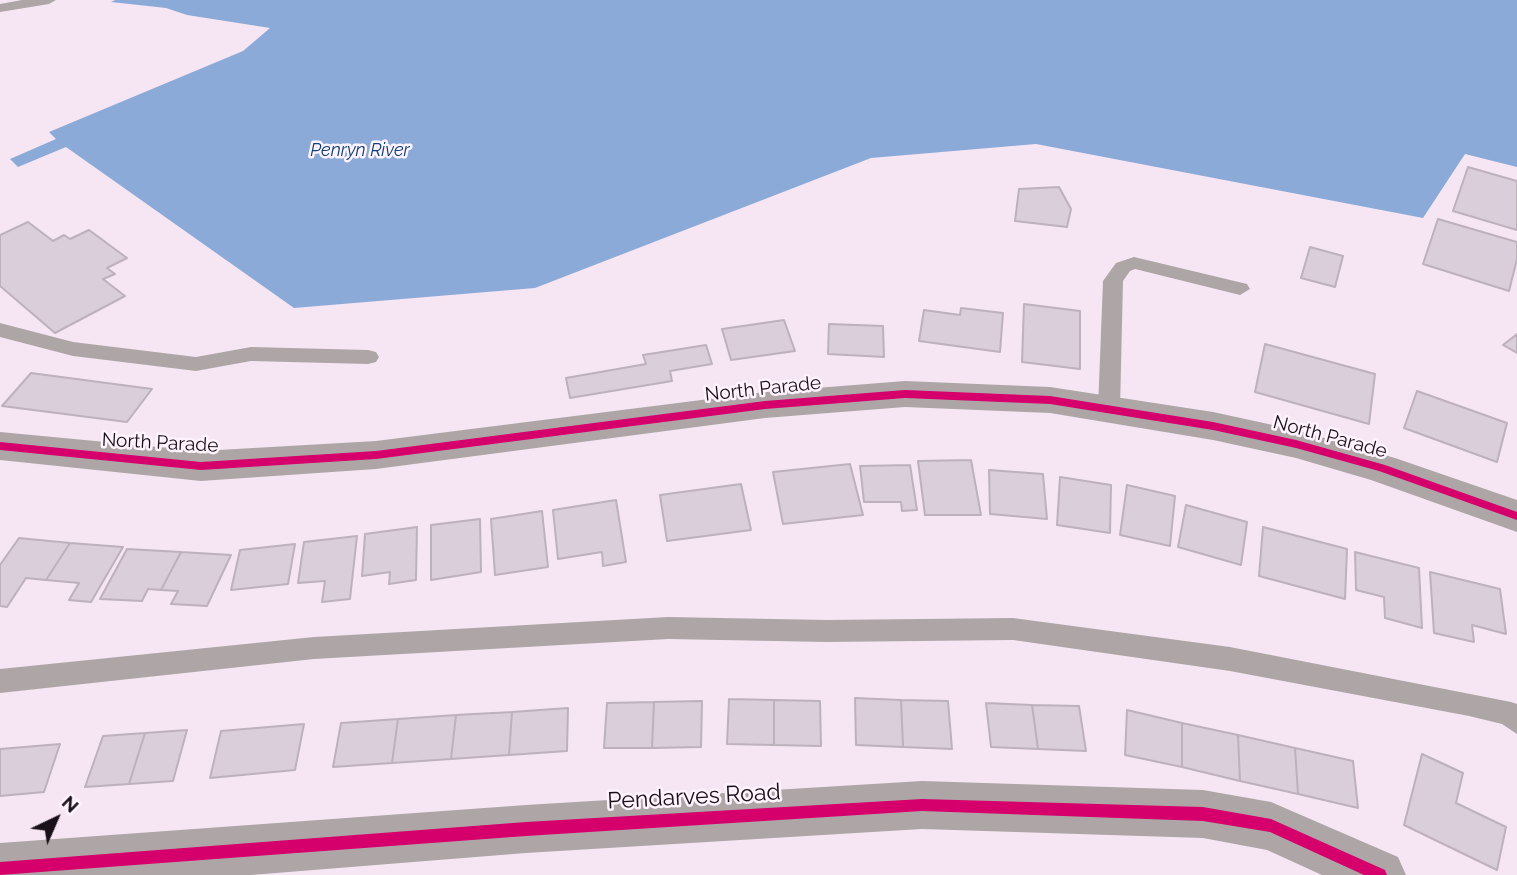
<!DOCTYPE html>
<style>
body{margin:0}
#map{position:relative;width:1517px;height:875px;overflow:hidden;background:#f6e6f4;font-family:Raleway,sans-serif}
canvas{display:block}
.north{position:absolute;left:21px;top:784px;width:70px;height:70px;-webkit-text-stroke:5px #fff3fe;paint-order:stroke;rotate:44deg;font-size:19px;font-weight:700;line-height:28px;text-align:center;color:#1a1019}
.north::after{content:'';display:block;margin:auto;width:24px;height:32px;background:#1a1019;clip-path:polygon(50% 0,100% 100%,50% 72%,0 100%)}
</style>
<div id="map">
<canvas width="1517" height="875"></canvas>
<div class="north">N</div>
</div>
<script>
const ctx = document.querySelector('canvas').getContext('2d');
ctx.lineJoin = 'round';
function fillPath(path, color) {
  ctx.fillStyle = color;
  ctx.fill(path, 'evenodd');
}
function toPath(rows) {
  const path = new Path2D();
  for (const r of rows) {
    path.moveTo(r[0], r[1]);
    for (let i = 2; i < r.length; i += 2) path.lineTo(r[i], r[i + 1]);
  }
  return path;
}
function strokePath(path, color, width, dash) {
  ctx.strokeStyle = color;
  ctx.lineWidth = width;
  ctx.lineCap = dash ? 'butt' : 'round';
  ctx.setLineDash(dash || []);
  ctx.stroke(path);
}
function label(font, color, halo, rows, align = 'center') {
  ctx.font = font + ' Raleway,sans-serif';
  ctx.lineWidth = 5;
  ctx.setLineDash([]);
  ctx.textBaseline = 'middle';
  ctx.strokeStyle = halo;
  ctx.fillStyle = color;
  for (const [text, x, y, turn = 0] of rows) {
    ctx.save();
    ctx.translate(x, y);
    ctx.rotate((+turn || 0) * Math.PI / 180);
    ctx.textAlign = isNaN(turn) ? turn : align;
    if (halo) ctx.strokeText(text, 0, 0);
    ctx.fillText(text, 0, 0);
    ctx.restore();
  }
}
fillPath(toPath([
 [115,0,1517,0,1517,167,1465,154,1423,218,1036,144,871,158,535,288,294,308,66,147,18,167,10,159,56,139,49,132,243,51,270,28,187,15,166,8,111,2]
]), '#8caad7');
const building = toPath([
 [1468,167,1517,181,1517,230,1453,211,1468,167],
 [1059,187,1071,209,1067,227,1015,221,1019,189,1059,187],
 [1438,219,1517,242,1517,259,1509,291,1423,264,1438,219],
 [28,222,53,241,64,235,70,239,89,230,127,258,107,268,115,274,103,279,125,296,55,333,0,286,0,235,28,222],
 [1310,247,1343,256,1335,287,1301,278,1310,247],
 [1024,304,1080,311,1080,369,1022,362,1024,304],
 [961,308,1003,313,1000,352,919,341,924,310,960,315,961,308],
 [784,320,795,351,731,360,722,329,784,320],
 [829,324,883,326,884,357,828,354,829,324],
 [1517,334,1517,353,1503,345,1517,334],
 [1265,344,1375,374,1369,424,1255,392,1265,344],
 [706,345,712,364,670,371,672,381,570,398,566,378,646,364,643,355,706,345],
 [31,373,152,389,127,422,2,406,31,373],
 [1417,391,1507,423,1497,462,1404,428,1417,391],
 [971,460,981,515,925,515,918,461,971,460],
 [850,464,863,515,783,524,773,472,850,464],
 [910,465,917,510,902,511,901,502,864,502,860,466,910,465],
 [989,470,1043,474,1047,519,990,514,989,470],
 [1060,477,1111,485,1110,533,1057,525,1060,477],
 [741,484,751,530,667,541,660,495,741,484],
 [1127,485,1175,496,1170,546,1120,535,1127,485],
 [616,500,626,562,603,566,602,552,558,559,553,510,616,500],
 [1186,505,1247,522,1241,565,1178,547,1186,505],
 [542,511,548,567,495,575,491,519,542,511],
 [480,519,481,572,431,580,431,525,480,519],
 [417,527,416,580,389,584,390,572,362,576,365,534,417,527],
 [1263,527,1347,549,1345,599,1259,576,1263,527],
 [357,536,350,599,322,602,325,581,298,583,304,542,357,536],
 [19,538,70,543,46,580,26,578,7,607,0,606,0,565,19,538],
 [70,543,123,547,91,602,69,600,79,583,46,580,70,543],
 [295,544,288,584,231,590,240,550,295,544],
 [127,549,181,552,161,590,148,589,142,601,100,599,127,549],
 [181,552,231,555,207,606,171,604,178,591,161,590,181,552],
 [1355,552,1419,568,1422,628,1385,618,1384,597,1356,590,1355,552],
 [1430,572,1500,589,1506,634,1472,625,1474,642,1434,633,1430,572],
 [855,698,901,700,903,747,856,745,855,698],
 [729,699,774,700,774,745,727,744,729,699],
 [774,700,820,701,821,746,774,745,774,700],
 [901,700,948,701,952,749,903,747,901,700],
 [702,701,701,747,652,748,654,702,702,701],
 [654,702,652,748,604,748,607,703,654,702],
 [986,703,1032,705,1038,749,991,747,986,703],
 [1032,705,1079,706,1086,751,1038,749,1032,705],
 [568,708,567,751,509,755,512,712,568,708],
 [1127,710,1182,723,1182,767,1125,755,1127,710],
 [512,712,509,755,451,759,456,715,512,712],
 [456,715,451,759,392,763,398,719,456,715],
 [398,719,392,763,333,767,341,723,398,719],
 [1182,723,1238,735,1240,781,1182,767,1182,723],
 [304,724,295,770,210,778,221,731,304,724],
 [187,730,173,781,129,784,145,733,187,730],
 [145,733,129,784,85,787,103,736,145,733],
 [1238,735,1295,748,1298,794,1240,781,1238,735],
 [60,744,44,792,0,796,0,749,60,744],
 [1295,748,1353,761,1358,808,1298,794,1295,748],
 [1422,754,1463,773,1456,803,1506,827,1497,870,1404,825,1422,754]
]);
fillPath(building, '#daceda');
strokePath(building, '#bdb1bc', 2);
fillPath(toPath([
 [22,0,56,0,49,4,0,12,0,4,22,0],
 [1134,257,1247,284,1250,289,1240,295,1135,269,1130,271,1123,281,1120,409,1117,415,1109,417,1101,415,1098,409,1103,281,1116,263,1134,257],
 [0,323,73,342,196,357,251,347,368,350,376,352,379,357,376,362,368,364,251,361,196,371,73,356,0,337,0,323],
 [668,617,827,620,1013,618,1230,647,1511,702,1517,704,1517,734,1502,724,1469,716,1230,671,1013,640,827,642,668,639,314,659,0,693,0,669,314,637,668,617]
]), '#aea6a6');
fillPath(toPath([
 [922,781,1203,790,1271,802,1398,857,1406,875,1322,875,1267,850,1203,838,922,829,526,853,251,875,0,875,0,843,526,805,922,781]
]), '#aea6a6');
fillPath(toPath([
 [905,381,1050,387,1213,412,1296,430,1395,458,1517,500,1517,532,1371,480,1296,458,1213,440,1050,413,905,407,765,418,376,469,201,481,0,460,0,432,201,451,376,441,765,392,905,381]
]), '#aea6a6');
fillPath(toPath([
 [905,390,1050,396,1213,422,1296,440,1385,465,1517,512,1517,520,1379,471,1296,448,1213,430,1050,404,905,398,765,409,376,459,201,470,0,450,0,442,201,462,376,451,765,401,905,390],
 [922,799,1203,807,1271,819,1385,870,1387,875,1364,875,1270,832,1203,821,922,811,526,836,0,875,0,862,526,822,922,799]
]), '#d6006c');
label('italic 18px', '#0b4076', '#fff3fe', [
 ["Penryn River",360,151]
]);
label('19px', '#1a1019', '#fff3fe', [
 ["North Parade",763,389,-6],
 ["North Parade",1330,437,15],
 ["North Parade",160,443,3]
]);
label('23px', '#1a1019', '#fff3fe', [
 ["Pendarves Road",694,797,-3]
]);
</script>
